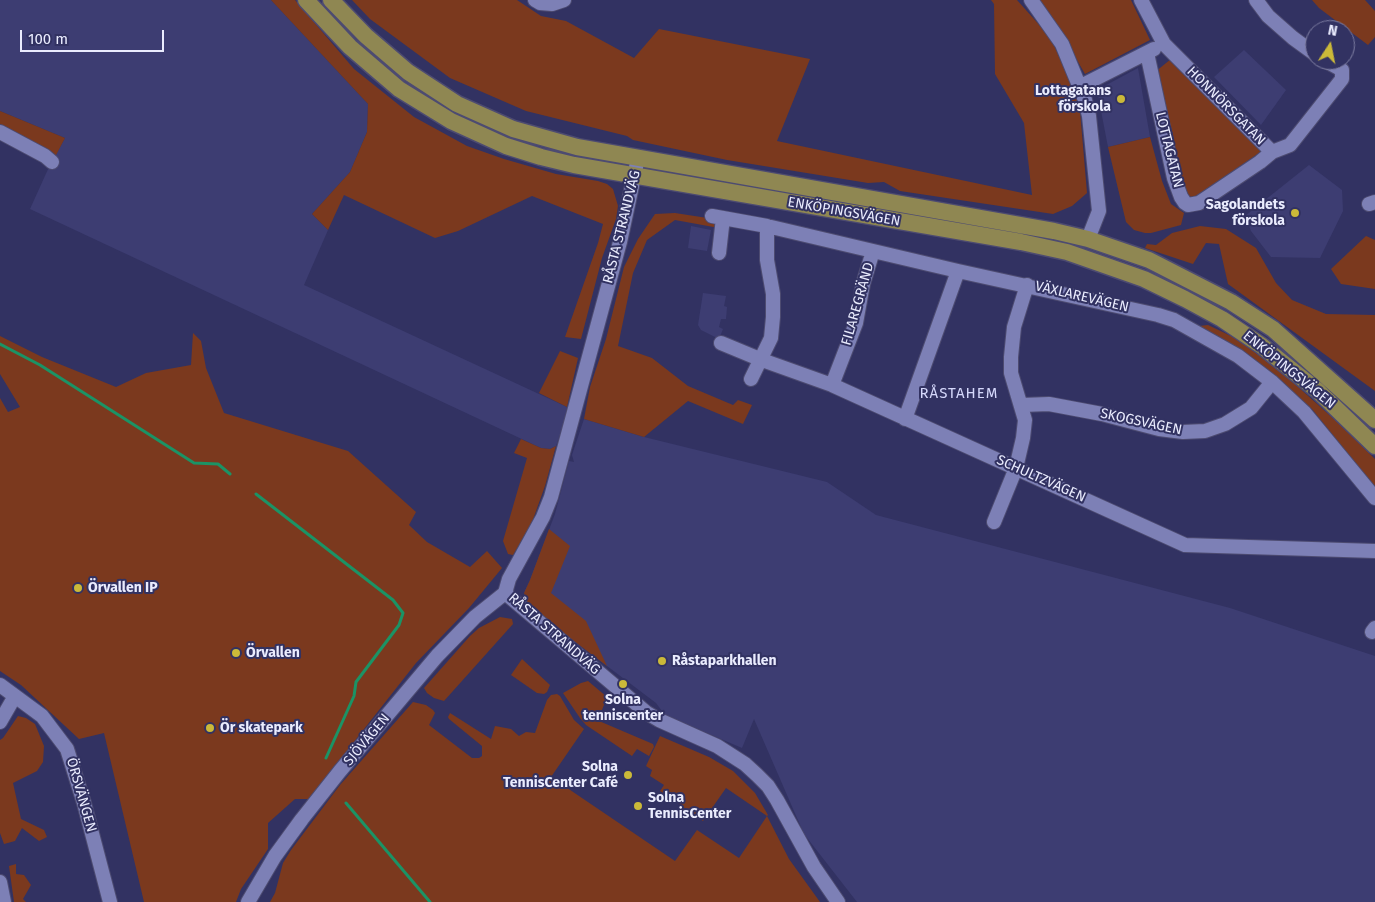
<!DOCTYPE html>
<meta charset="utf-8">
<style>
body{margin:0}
#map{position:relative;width:1375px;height:902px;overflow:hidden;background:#323262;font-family:"Fira Sans",sans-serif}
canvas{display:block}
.north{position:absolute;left:1305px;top:20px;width:50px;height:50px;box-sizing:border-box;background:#323262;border:1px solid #7c7ca0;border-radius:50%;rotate:11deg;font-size:14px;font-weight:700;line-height:20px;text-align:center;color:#eaecfe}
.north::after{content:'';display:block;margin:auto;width:18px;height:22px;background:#cbb939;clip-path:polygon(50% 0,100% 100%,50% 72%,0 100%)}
.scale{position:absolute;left:20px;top:30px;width:144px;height:22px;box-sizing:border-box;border:2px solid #eaecfe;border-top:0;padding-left:6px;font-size:15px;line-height:18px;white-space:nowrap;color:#eaecfe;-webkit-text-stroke:4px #323262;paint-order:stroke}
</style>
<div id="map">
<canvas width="1375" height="902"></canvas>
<div class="north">N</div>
<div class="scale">100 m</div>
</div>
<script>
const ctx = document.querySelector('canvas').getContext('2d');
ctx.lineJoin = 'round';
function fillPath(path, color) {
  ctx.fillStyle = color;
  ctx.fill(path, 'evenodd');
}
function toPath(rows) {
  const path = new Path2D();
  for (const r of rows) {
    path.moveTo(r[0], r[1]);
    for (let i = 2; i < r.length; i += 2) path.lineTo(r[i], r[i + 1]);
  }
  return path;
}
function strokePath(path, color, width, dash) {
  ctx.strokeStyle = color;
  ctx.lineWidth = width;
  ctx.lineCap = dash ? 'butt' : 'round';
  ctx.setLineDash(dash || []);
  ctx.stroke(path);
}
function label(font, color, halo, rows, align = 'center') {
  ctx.font = font + ' "Fira Sans",sans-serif';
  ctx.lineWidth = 4;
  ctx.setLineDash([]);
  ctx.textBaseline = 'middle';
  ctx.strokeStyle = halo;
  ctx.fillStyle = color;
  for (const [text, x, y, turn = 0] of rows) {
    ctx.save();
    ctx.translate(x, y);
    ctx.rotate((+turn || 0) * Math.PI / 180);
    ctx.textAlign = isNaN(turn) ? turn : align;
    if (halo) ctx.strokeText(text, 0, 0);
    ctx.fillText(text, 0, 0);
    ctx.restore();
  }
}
fillPath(toPath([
 [0,0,271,0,368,104,367,132,350,172,312,214,328,230,304,285,567,407,564,423,556,446,550,449,541,448,30,209,49,167,65,138,0,111],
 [1244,50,1286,90,1261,125,1214,77],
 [1138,68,1150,137,1108,147,1097,90],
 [1309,165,1342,190,1343,211,1320,258,1271,257,1251,231,1245,216],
 [691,226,711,230,707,251,688,248],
 [703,293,726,296,724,306,727,307,726,319,721,319,719,327,723,329,719,339,701,330,698,325],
 [584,419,644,437,827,482,876,515,1230,608,1375,656,1375,902,857,902,804,834,754,719,742,748,665,715,656,703,529,607,524,593,530,580,555,514,569,461,574,462,572,455]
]), '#3d3d72');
fillPath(toPath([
 [271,0,295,0,354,69,414,117,467,146,504,159,556,174,598,181,607,184,613,189,618,206,616,219,602,258,581,339,565,337,598,243,603,224,532,196,458,231,435,238,344,195,328,230,312,214,350,172,367,132,368,104],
 [352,0,517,0,541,16,566,21,634,58,659,29,810,59,777,141,1032,195,1024,123,995,74,994,4,991,0,1017,0,1050,37,1079,99,1087,193,1072,206,1053,214,900,191,884,182,868,183,727,160,633,140,627,136,526,111,450,78,370,19],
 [1038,0,1131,0,1150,40,1085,74,1052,17],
 [1312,0,1365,0,1375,11,1375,37,1368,45,1319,8],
 [1171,59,1262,151,1193,198,1183,193,1155,72],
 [0,111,65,138,55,157,0,129],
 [1150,137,1162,181,1171,204,1184,213,1181,225,1151,233,1145,233,1134,230,1126,222,1108,147],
 [675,213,714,219,719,228,675,220,647,240,633,273,618,346,652,358,688,386,733,405,738,400,752,405,743,424,688,401,644,437,584,419,590,387,606,339,624,267,638,239,655,214],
 [1200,226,1226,229,1256,248,1276,283,1292,300,1326,314,1375,315,1375,391,1228,284,1219,244,1206,243,1193,264,1145,248,1147,244,1156,245,1172,233],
 [1366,236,1375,240,1375,289,1341,284,1331,269],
 [1208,325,1233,337,1276,367,1336,421,1375,459,1375,488,1312,409,1249,355,1199,326],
 [193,333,201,341,206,368,224,413,348,451,416,512,409,525,427,542,470,567,487,551,502,568,469,608,416,663,309,799,295,799,268,823,268,849,241,889,236,902,144,902,104,733,79,739,21,685,0,671,0,398,8,412,20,407,0,374,0,336,42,357,116,387,146,373,191,365],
 [560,351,578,358,567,407,539,393],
 [521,439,541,448,550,449,556,446,545,486,531,525,513,555,508,554,503,541,527,458,514,453],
 [549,529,570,546,551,593,586,621,607,666,529,607,524,593,530,580],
 [500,617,512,619,513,624,444,701,434,698,427,693,424,688,470,636,479,628],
 [522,659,550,685,547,692,544,694,537,693,511,675],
 [588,681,607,697,600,715,599,721,653,744,654,747,649,756,637,749,632,756,586,725,580,718,563,693,581,683],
 [557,694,560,696,574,720,584,729,551,777,675,861,697,830,739,858,767,816,726,788,703,821,660,791,664,785,650,776,652,770,646,766,660,736,709,757,733,771,755,793,768,815,767,816,789,859,820,902,270,902,275,893,283,863,291,850,340,785,413,702,426,705,433,710,435,713,429,725,472,758,479,758,482,756,482,746,449,719,448,717,450,713,491,739,495,726,511,729,519,736,526,732,535,733,547,700,551,695],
 [18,716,26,718,35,724,44,746,43,762,37,771,13,783,21,819,44,830,47,837,39,841,22,828,15,841,4,844,0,833,0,740,3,738],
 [16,864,16,874,24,875,31,885,23,899,26,902,14,902,9,866]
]), '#7b391e');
strokePath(toPath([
 [0,344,40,365,194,463,218,464,230,474],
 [256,494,393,600,403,613,399,625,356,682,354,696,326,758],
 [346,803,430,902]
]), '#1b9365', 3);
const minor = toPath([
 [535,0,540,3,552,4,564,0],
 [1031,0,1062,44,1085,100,1089,116,1099,211,1088,239],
 [1141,0,1164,44,1272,152,1290,145,1342,79,1342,70,1324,60],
 [1256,0,1268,16,1293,38,1315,54],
 [1147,53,1174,178,1181,197,1185,203,1188,205,1199,203,1260,162,1272,152],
 [1081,86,1154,49],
 [0,132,45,156,52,162],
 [1369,204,1375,202],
 [712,216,767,226,958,271,1158,315,1174,320,1238,356,1272,382,1304,412,1375,498],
 [719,253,723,218],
 [721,343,762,360,832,385,1185,545,1375,551],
 [751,379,771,338,773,317,773,294,767,260,767,226],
 [832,385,856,323,863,284,873,251],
 [1022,405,1049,404,1102,414,1159,429,1183,432,1205,431,1225,424,1251,408,1272,382],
 [905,419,958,271],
 [994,522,1016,468,1023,438,1025,420,1011,373,1011,357,1014,327,1027,285],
 [505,593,647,713,659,720,717,746,745,764,757,775,768,786,777,800,814,867,838,902],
 [505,593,509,579,543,517,551,497,620,242,638,158],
 [1372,632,1375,628],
 [0,685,42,716,67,749,84,803,110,902],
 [0,722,15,696],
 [0,882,4,902],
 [248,902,275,856,302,819,340,771,437,656,475,617,505,593]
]);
const major = toPath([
 [306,0,350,47,399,89,451,121,506,146,541,157,574,165,1021,242,1067,252,1144,279,1185,299,1222,319,1262,346,1317,390,1375,446],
 [331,0,366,36,408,72,457,104,513,129,577,147,1054,231,1088,239,1149,260,1231,302,1273,329,1375,420]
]);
strokePath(minor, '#4d4b71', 16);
strokePath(major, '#4d4b71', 19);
strokePath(minor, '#7d80b6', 14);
strokePath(major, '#8f8752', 16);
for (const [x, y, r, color] of [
 [1121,99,5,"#cbb939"],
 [1295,213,5,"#cbb939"],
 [78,588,5,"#cbb939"],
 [236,653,5,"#cbb939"],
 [662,661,5,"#cbb939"],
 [623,684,5,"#cbb939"],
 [210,728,5,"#cbb939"],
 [628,775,5,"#cbb939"],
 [638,806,5,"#cbb939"]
]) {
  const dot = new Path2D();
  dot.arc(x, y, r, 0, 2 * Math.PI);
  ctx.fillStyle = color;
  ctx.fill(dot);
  strokePath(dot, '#323262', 2);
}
label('bold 14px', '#eaecfe', '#323262', [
 ["Lottagatans",1111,91,"right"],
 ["förskola",1111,107,"right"],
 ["Sagolandets",1285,205,"right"],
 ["förskola",1285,221,"right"],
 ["Örvallen IP",88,588],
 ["Örvallen",246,653],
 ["Råstaparkhallen",672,661],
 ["Solna",623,700,"center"],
 ["tenniscenter",623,716,"center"],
 ["Ör skatepark",220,728],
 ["Solna",618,767,"right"],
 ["TennisCenter Café",618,783,"right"],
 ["Solna",648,798],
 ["TennisCenter",648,814]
], 'left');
label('14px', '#eaecfe', '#323262', [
 ["HONNÖRSGATAN",1226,106,45],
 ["LOTTAGATAN",1169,150,76],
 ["ENKÖPINGSVÄGEN",844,212,10],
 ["RÅSTA STRANDVÄG",622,227,-76],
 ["VÄXLAREVÄGEN",1082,297,13],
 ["FILAREGRÄND",858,304,-74],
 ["ENKÖPINGSVÄGEN",1289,370,39],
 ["SKOGSVÄGEN",1141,422,12],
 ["SCHULTZVÄGEN",1041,479,24],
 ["RÅSTA STRANDVÄG",554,634,41],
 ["SJÖVÄGEN",367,740,-50],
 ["ÖRSVÄNGEN",81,795,74]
]);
ctx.letterSpacing = '1px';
label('15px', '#d5d8fb', '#323262', [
 ["RÅSTAHEM",959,394]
]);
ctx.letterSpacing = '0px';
</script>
